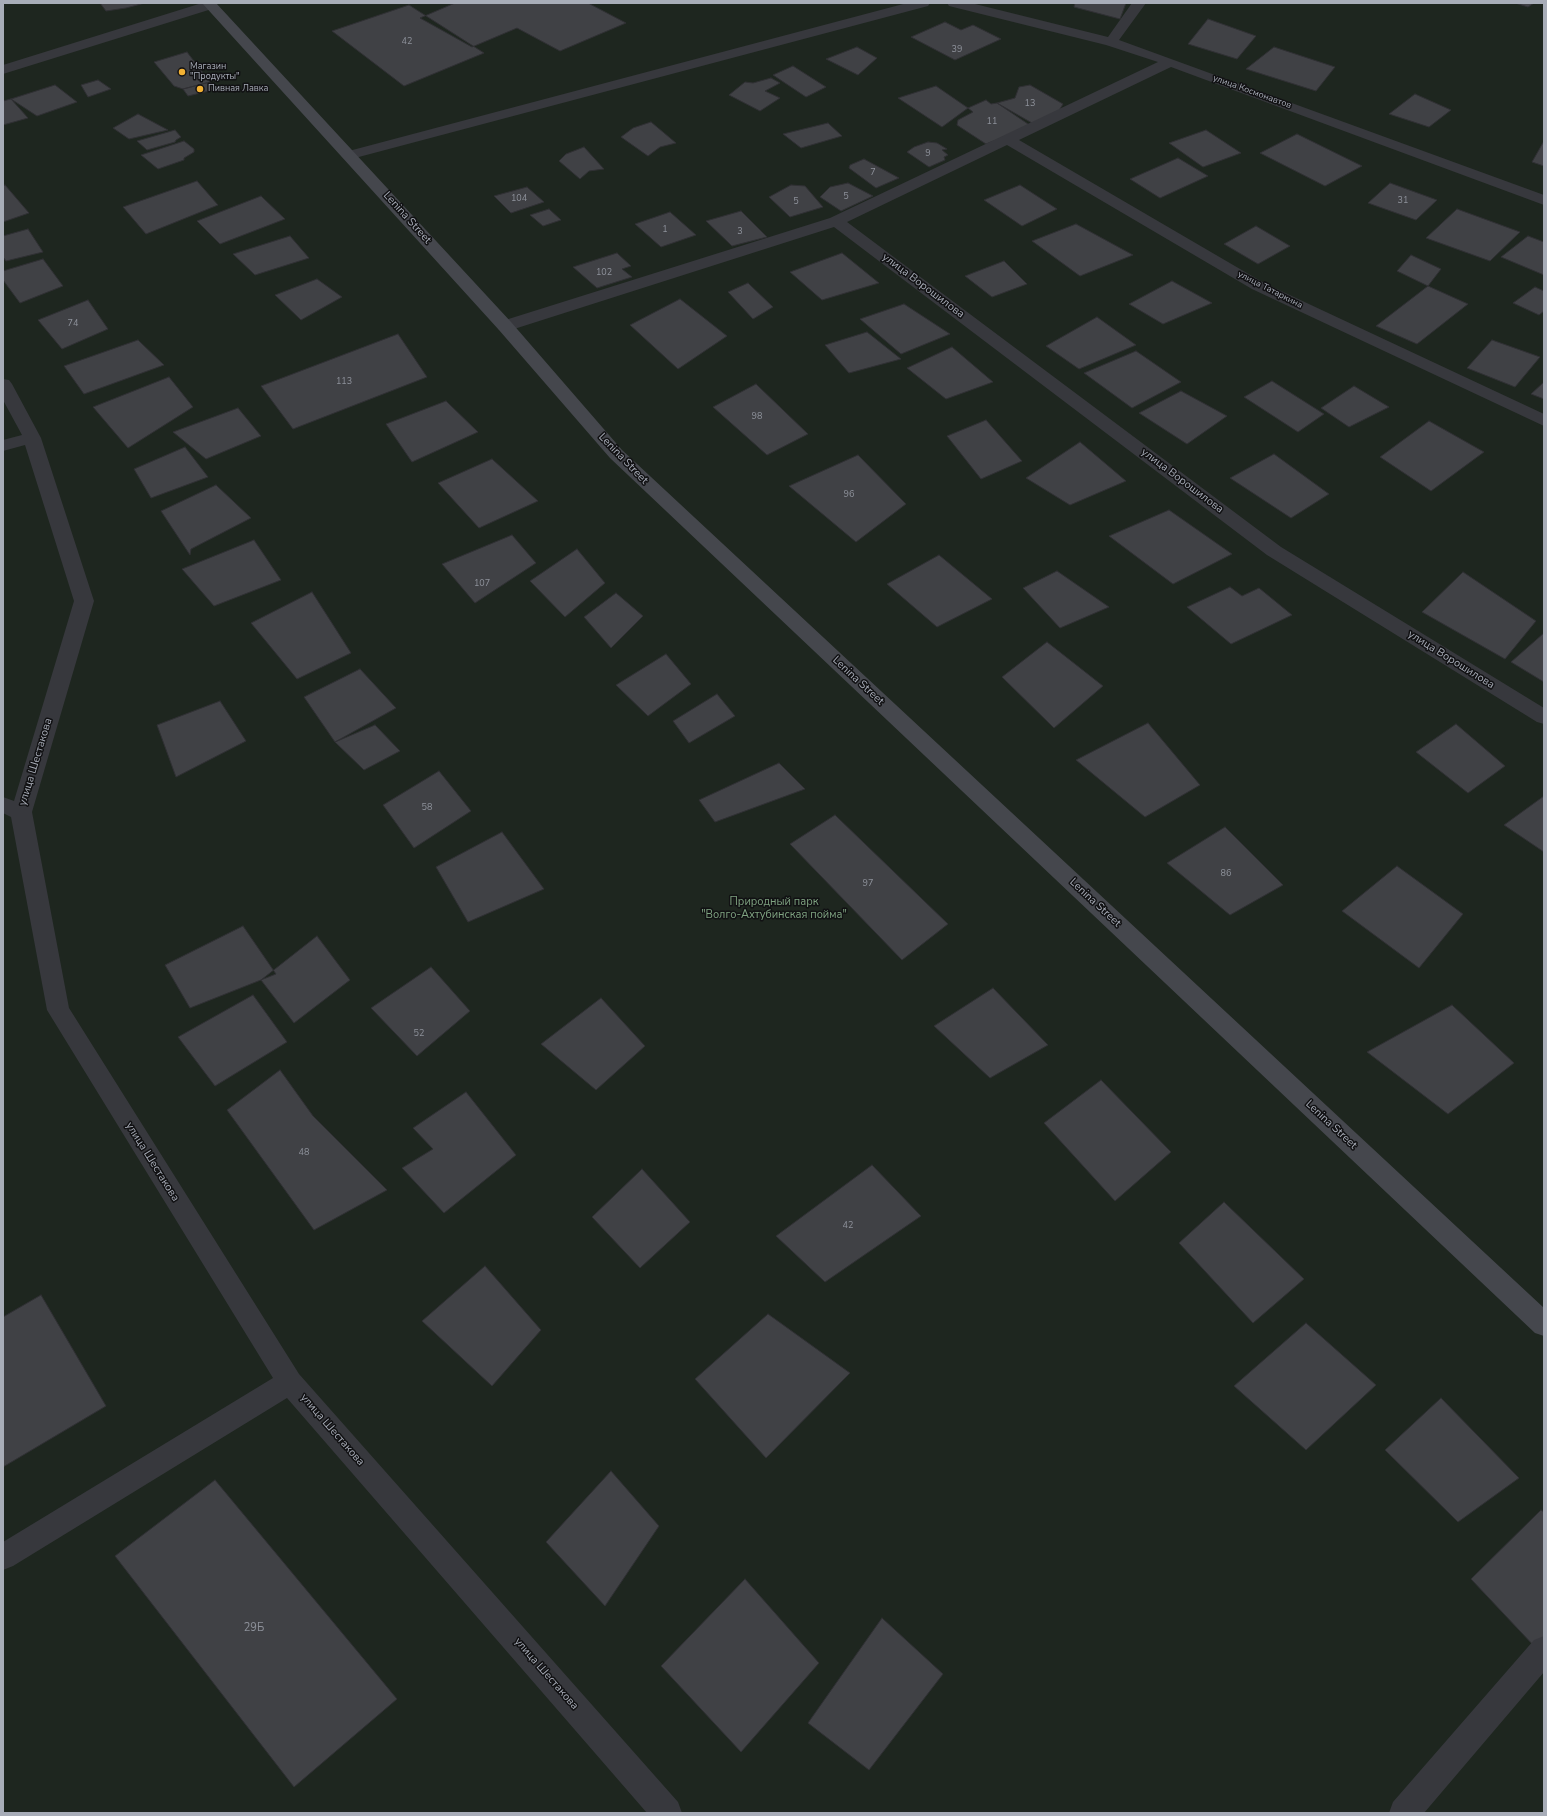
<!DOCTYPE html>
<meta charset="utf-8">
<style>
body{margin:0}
#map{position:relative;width:1547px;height:1816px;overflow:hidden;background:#161618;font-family:"Nunito Sans",sans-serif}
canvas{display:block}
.frame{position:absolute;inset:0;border:4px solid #a8adb8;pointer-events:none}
</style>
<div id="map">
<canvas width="1547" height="1816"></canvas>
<div class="frame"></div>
</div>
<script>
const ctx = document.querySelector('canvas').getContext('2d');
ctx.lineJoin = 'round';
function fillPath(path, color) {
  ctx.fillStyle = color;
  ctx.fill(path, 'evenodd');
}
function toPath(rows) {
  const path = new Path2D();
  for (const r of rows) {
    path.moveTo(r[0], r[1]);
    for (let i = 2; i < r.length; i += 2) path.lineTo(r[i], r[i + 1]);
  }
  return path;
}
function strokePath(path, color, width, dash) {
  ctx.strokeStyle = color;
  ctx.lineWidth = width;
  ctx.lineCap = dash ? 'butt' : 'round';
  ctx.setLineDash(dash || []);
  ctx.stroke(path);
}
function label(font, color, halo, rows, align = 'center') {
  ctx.font = font + ' "Nunito Sans",sans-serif';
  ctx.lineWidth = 3;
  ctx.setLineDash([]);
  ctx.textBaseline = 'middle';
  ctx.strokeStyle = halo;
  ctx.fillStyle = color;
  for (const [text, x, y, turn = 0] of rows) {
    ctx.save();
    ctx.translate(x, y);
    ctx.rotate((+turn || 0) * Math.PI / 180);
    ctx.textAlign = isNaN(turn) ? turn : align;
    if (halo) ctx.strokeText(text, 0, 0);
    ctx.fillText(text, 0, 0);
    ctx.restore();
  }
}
fillPath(toPath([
 [3,3,1544,3,1544,1813,3,1813]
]), '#1e261f');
const building = toPath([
 [100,3,145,3,126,8,106,11,100,3],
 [455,3,588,3,626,23,560,51,517,28,472,47,420,18,455,3],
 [1075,3,1126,3,1120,19,1074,7,1075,3],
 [1515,3,1534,3,1528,7,1515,3],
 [409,5,484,53,404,86,332,31,409,5],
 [1208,19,1256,36,1237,59,1188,44,1208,19],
 [945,22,961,30,973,25,1001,39,955,60,911,37,945,22],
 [857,47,877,58,858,75,826,59,857,47],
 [1274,47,1335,67,1316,91,1246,69,1274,47],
 [187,52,210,82,183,89,174,86,154,62,187,52],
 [793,66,826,87,806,97,773,75,793,66],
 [771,78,780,83,765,91,780,98,760,111,729,95,745,82,753,83,771,78],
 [98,80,111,89,88,97,81,85,98,80],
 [210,82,217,89,188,96,183,89,210,82],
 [55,85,77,102,37,116,11,99,55,85],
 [1030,85,1063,104,1055,117,1032,123,997,103,1015,98,1019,87,1030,85],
 [936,86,968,108,942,127,898,98,936,86],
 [1415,94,1451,110,1429,127,1389,114,1415,94],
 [11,99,28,118,3,125,3,101,11,99],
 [986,100,991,104,997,103,1031,126,986,144,957,125,958,120,973,112,968,108,986,100],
 [138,114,168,130,129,139,113,128,138,114],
 [651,122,676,143,660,147,648,156,621,137,633,128,651,122],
 [828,123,842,136,801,148,783,134,828,123],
 [175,130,181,137,176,140,175,142,147,150,137,141,175,130],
 [1206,130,1241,153,1203,167,1169,143,1206,130],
 [1297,134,1362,166,1325,186,1260,153,1297,134],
 [184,141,194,149,194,152,184,158,184,160,158,169,141,155,184,141],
 [1544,141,1544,166,1532,162,1544,141],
 [928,142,937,143,947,149,942,150,948,155,944,157,945,160,929,167,907,152,914,147,928,142],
 [584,147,604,169,589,171,580,179,559,161,566,154,584,147],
 [1178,158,1208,176,1160,198,1130,179,1178,158],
 [864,159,899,178,876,188,849,168,850,165,864,159],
 [197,181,218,205,146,234,123,207,197,181],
 [848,183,873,196,841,211,820,197,830,187,848,183],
 [1390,183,1437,200,1416,220,1368,203,1390,183],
 [5,185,29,213,3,222,3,186,5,185],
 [791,185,805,186,823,207,790,217,769,197,791,185],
 [1020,185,1057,209,1022,226,984,200,1020,185],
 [527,187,544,202,511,213,494,196,527,187],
 [261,196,285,219,220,244,197,221,261,196],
 [549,209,561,220,543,226,530,215,549,209],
 [1457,209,1520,232,1490,261,1426,238,1457,209],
 [741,211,767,237,732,246,706,221,741,211],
 [670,212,696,235,661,247,635,224,670,212],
 [1076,224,1133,255,1080,276,1032,241,1076,224],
 [1256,226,1290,246,1258,264,1224,244,1256,226],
 [28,229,43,252,6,261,3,257,3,236,28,229],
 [290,236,309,258,255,275,233,254,290,236],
 [1528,236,1544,242,1544,275,1501,257,1528,236],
 [617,253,631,266,622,269,632,277,597,288,573,267,617,253],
 [842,253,879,283,822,300,790,272,842,253],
 [1411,255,1441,269,1428,286,1397,271,1411,255],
 [43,259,63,286,20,303,3,280,3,271,43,259],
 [1004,261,1027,284,992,297,965,276,1004,261],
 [317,279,342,297,301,320,275,295,317,279],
 [1172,281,1212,303,1163,324,1129,304,1172,281],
 [748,283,773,307,753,319,728,292,748,283],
 [1428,286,1468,304,1417,344,1376,326,1428,286],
 [1535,287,1544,291,1544,311,1539,315,1513,303,1535,287],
 [680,299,727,336,678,369,630,325,680,299],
 [88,300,108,329,62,349,38,320,88,300],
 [904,304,950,334,901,354,860,319,904,304],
 [1097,317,1136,345,1079,369,1046,346,1097,317],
 [867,332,901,359,849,373,825,345,867,332],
 [398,334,427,377,293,429,261,386,398,334],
 [138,340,164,365,84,394,64,366,138,340],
 [1492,340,1540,357,1515,387,1467,368,1492,340],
 [952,347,993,382,946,399,907,368,952,347],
 [1136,351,1181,382,1132,408,1084,373,1136,351],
 [169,377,193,407,128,448,93,407,169,377],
 [1272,381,1324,414,1298,432,1244,397,1272,381],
 [1544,382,1544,399,1531,394,1544,382],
 [756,384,808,434,767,455,713,407,756,384],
 [1354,386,1389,407,1349,427,1321,408,1354,386],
 [1181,391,1227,416,1187,444,1139,413,1181,391],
 [446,401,478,432,412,462,386,424,446,401],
 [238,408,261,436,206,459,173,432,238,408],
 [986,420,1022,461,981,479,947,436,986,420],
 [1429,421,1484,452,1431,491,1380,457,1429,421],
 [1080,442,1126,481,1070,505,1026,478,1080,442],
 [185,447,208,477,151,498,134,469,185,447],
 [1274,454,1329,494,1291,518,1230,478,1274,454],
 [858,455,906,504,856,542,789,486,858,455],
 [492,459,538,501,479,528,438,483,492,459],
 [216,485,251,518,191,549,190,555,161,511,216,485],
 [1169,510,1232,554,1173,584,1109,536,1169,510],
 [512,535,536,563,475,603,442,564,512,535],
 [254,540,281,580,214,606,182,569,254,540],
 [577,549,605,583,565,617,530,581,577,549],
 [939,555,992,599,937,627,887,584,939,555],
 [1057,571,1109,607,1060,628,1023,588,1057,571],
 [1463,572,1536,621,1505,659,1422,612,1463,572],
 [1230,587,1242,596,1259,588,1292,615,1231,644,1187,607,1230,587],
 [312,592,351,653,297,679,251,623,312,592],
 [616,593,643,616,611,648,584,617,616,593],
 [1544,633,1544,682,1511,662,1544,633],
 [1047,642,1103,686,1054,728,1002,677,1047,642],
 [666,654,691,684,648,716,616,685,666,654],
 [360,669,396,708,335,742,304,697,360,669],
 [717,694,735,716,689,743,673,721,717,694],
 [220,701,246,741,176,777,157,725,220,701],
 [1148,723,1200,785,1145,817,1076,760,1148,723],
 [1456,724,1505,766,1468,793,1416,752,1456,724],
 [375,725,400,751,364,770,335,742,375,725],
 [779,763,805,789,715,822,699,800,779,763],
 [439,771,471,811,414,848,383,805,439,771],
 [1544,796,1544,852,1504,825,1544,796],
 [835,815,948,924,902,960,790,844,835,815],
 [1225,827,1283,885,1230,915,1167,863,1225,827],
 [502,832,544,889,468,922,436,867,502,832],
 [1397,866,1463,914,1419,968,1342,911,1397,866],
 [243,926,276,974,190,1008,165,965,243,926],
 [317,936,350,980,294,1023,261,980,317,936],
 [431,967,470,1011,417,1056,371,1008,431,967],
 [993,988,1048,1045,990,1078,934,1026,993,988],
 [253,995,287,1042,215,1086,178,1037,253,995],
 [601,998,645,1046,596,1090,541,1044,601,998],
 [1452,1005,1514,1063,1448,1114,1367,1052,1452,1005],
 [280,1070,313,1116,387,1190,314,1230,227,1110,280,1070],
 [1101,1080,1171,1152,1115,1201,1044,1123,1101,1080],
 [466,1092,516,1155,444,1213,402,1168,433,1149,413,1128,466,1092],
 [872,1165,921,1216,825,1282,776,1236,872,1165],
 [642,1169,690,1222,640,1268,592,1217,642,1169],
 [1224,1202,1304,1279,1253,1323,1179,1243,1224,1202],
 [485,1266,541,1330,492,1386,422,1321,485,1266],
 [41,1295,106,1406,3,1467,3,1317,41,1295],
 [768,1314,850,1373,766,1458,695,1379,768,1314],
 [1306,1323,1376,1385,1306,1450,1234,1386,1306,1323],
 [1441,1398,1519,1478,1458,1522,1385,1450,1441,1398],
 [611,1471,659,1526,605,1606,546,1542,611,1471],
 [215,1480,397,1699,294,1787,115,1556,215,1480],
 [1541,1510,1544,1512,1544,1638,1535,1647,1471,1579,1541,1510],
 [745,1579,819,1663,741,1752,661,1666,745,1579],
 [882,1618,943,1674,869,1770,808,1723,882,1618]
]);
fillPath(building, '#404145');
strokePath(building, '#303034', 1);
fillPath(toPath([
 [202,3,215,3,217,5,215,8,3,74,3,65,202,3],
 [907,3,930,3,928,6,355,158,350,160,345,158,342,155,345,152,907,3],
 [947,3,971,3,1108,37,1132,3,1146,3,1119,40,1544,195,1544,205,1171,67,1019,140,1264,283,1544,414,1544,426,1252,289,1007,145,847,222,1281,547,1544,708,1544,724,1537,722,1267,555,834,227,511,330,505,331,499,330,497,326,499,322,830,218,1158,62,1106,45,949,6,947,3],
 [3,379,9,380,12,384,41,438,94,601,32,812,69,1008,299,1374,678,1802,682,1813,647,1813,287,1398,13,1566,3,1570,3,1542,273,1378,47,1010,11,817,3,813,3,797,14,801,74,601,25,445,3,451,3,440,22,435,3,400,3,379],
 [1544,1636,1544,1672,1424,1813,1389,1813,1393,1802,1534,1640,1544,1636]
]), '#37383d');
fillPath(toPath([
 [202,3,216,3,511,322,622,450,1544,1308,1544,1336,1535,1333,610,458,499,330,202,3]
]), '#45474d');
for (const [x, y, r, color] of [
 [182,72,4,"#f2b134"],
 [200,89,4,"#f2b134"]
]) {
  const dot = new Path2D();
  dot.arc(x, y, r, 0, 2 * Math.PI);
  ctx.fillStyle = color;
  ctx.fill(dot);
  strokePath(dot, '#111113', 1.5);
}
label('9px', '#8e929b', null, [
 ["42",407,42],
 ["39",957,50],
 ["13",1030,104],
 ["11",992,122],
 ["9",928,154],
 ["7",873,173],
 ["5",846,197],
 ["104",519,199],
 ["31",1403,201],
 ["5",796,202],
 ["1",665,230],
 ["3",740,232],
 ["102",604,273],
 ["74",73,324],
 ["113",344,382],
 ["98",757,417],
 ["96",849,495],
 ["107",482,584],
 ["58",427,808],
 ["86",1226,874],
 ["97",868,884],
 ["52",419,1034],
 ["48",304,1153],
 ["42",848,1226]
]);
label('9px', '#a8adb8', '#111113', [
 ["Магазин",190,67],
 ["\"Продукты\"",190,77],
 ["Пивная Лавка",208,89]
], 'left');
label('9px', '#a8adb8', '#111113', [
 ["улица Космонавтов",1252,92,20],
 ["улица Татаркина",1270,290,27]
]);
label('11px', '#a8adb8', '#111113', [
 ["Lenina Street",407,218,48],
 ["улица Ворошилова",923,286,37],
 ["Lenina Street",623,459,46],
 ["улица Ворошилова",1182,481,37],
 ["улица Ворошилова",1451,660,32],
 ["Lenina Street",858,681,43],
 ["улица Шестакова",36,762,-73],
 ["Lenina Street",1095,903,43],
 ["Lenina Street",1331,1125,43],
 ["улица Шестакова",152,1162,58],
 ["улица Шестакова",332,1430,49],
 ["улица Шестакова",546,1674,49]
]);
label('11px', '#7fa381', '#111113', [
 ["Природный парк",774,902],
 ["\"Волго-Ахтубинская пойма\"",774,915]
]);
label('11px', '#8e929b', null, [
 ["29Б",254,1628]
]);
</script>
